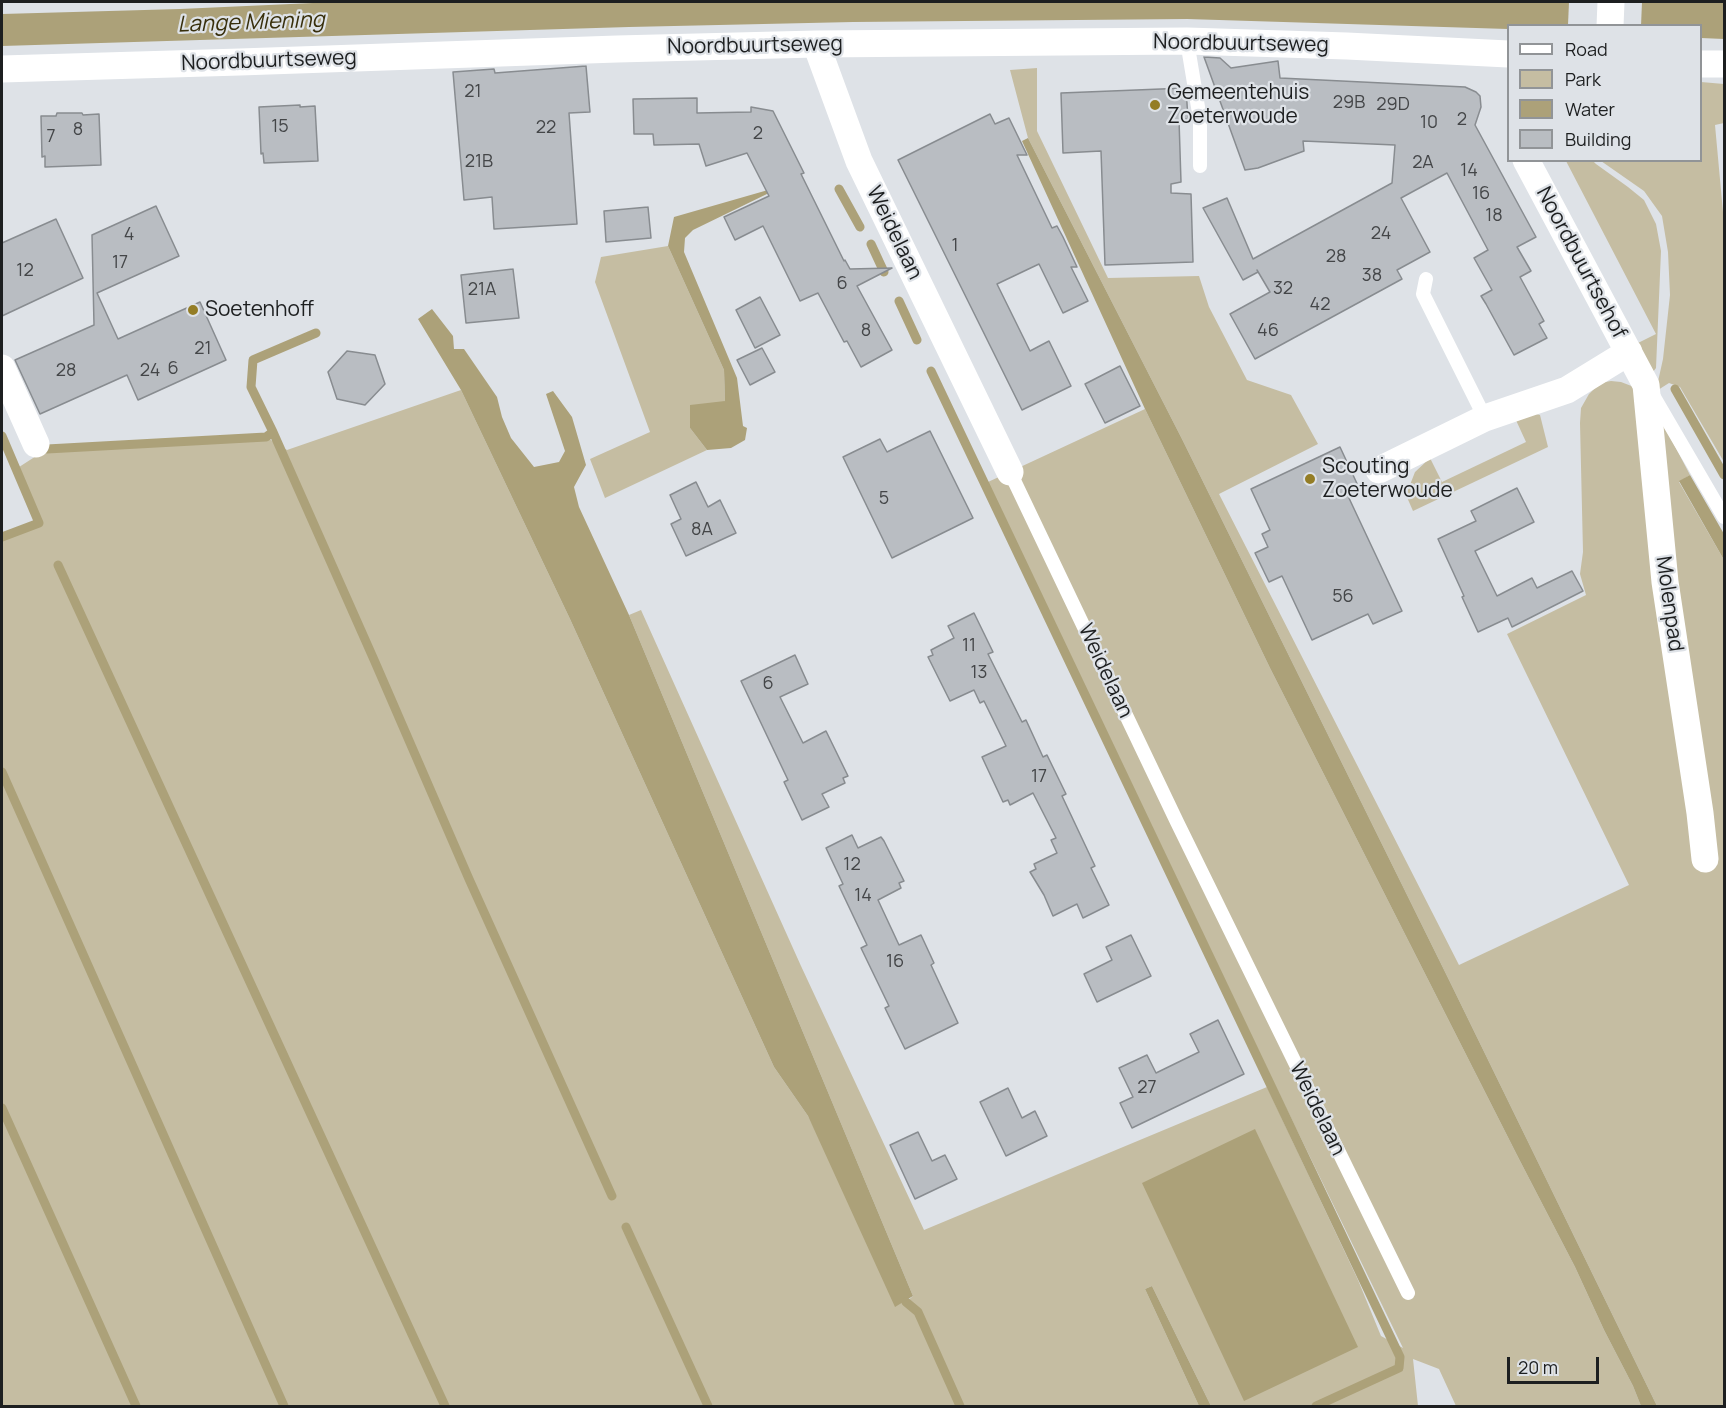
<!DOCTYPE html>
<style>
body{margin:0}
#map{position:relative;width:1726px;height:1408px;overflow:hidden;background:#dee2e7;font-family:Manrope,sans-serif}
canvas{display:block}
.frame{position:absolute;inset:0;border:3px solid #1d1f20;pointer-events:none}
.legend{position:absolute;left:1507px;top:24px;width:195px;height:138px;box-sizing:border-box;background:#dee2e7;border:2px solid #919497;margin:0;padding:8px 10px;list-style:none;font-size:18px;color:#1d1f20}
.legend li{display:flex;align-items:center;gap:12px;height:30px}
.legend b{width:30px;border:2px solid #919497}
.scale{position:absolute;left:1507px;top:1357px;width:92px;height:27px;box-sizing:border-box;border:3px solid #1d1f20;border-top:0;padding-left:8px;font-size:18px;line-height:21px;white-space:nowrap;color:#1d1f20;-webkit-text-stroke:4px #dee2e7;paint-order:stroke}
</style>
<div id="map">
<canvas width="1726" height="1408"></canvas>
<div class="frame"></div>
<ul class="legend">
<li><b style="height:8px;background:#fff"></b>Road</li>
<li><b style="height:16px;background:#c5bda2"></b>Park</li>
<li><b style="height:16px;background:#aca179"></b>Water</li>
<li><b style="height:16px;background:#b9bdc2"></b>Building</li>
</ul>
<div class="scale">20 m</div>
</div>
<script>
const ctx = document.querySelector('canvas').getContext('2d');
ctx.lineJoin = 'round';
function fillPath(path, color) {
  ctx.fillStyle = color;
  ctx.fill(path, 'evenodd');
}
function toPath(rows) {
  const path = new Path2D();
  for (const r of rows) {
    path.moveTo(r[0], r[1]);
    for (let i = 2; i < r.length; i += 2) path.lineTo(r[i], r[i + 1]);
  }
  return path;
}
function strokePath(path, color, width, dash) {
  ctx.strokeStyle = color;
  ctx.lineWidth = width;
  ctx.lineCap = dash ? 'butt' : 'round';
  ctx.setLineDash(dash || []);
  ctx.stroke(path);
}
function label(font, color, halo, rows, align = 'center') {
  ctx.font = font + ' Manrope,sans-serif';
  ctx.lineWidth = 4.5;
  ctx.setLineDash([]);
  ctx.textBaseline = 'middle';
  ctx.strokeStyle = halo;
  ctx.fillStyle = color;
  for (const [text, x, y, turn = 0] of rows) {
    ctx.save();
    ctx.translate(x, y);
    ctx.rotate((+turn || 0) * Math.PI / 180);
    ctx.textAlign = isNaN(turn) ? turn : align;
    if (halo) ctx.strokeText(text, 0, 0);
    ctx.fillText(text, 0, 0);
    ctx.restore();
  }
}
fillPath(toPath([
 [1037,68,1037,131,1108,278,1199,276,1209,307,1247,380,1291,395,1318,444,1219,494,1459,965,1629,885,1507,634,1586,595,1580,574,1583,552,1580,423,1581,408,1589,394,1600,383,1611,381,1621,382,1634,387,1656,410,1690,475,1679,482,1724,560,1724,1406,1657,1406,1451,984,1182,439,1028,138,1010,70],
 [1701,82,1724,84,1724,123,1715,125,1724,223,1724,462,1680,387,1669,383,1658,390,1657,386,1663,359,1670,295,1668,252,1662,216,1644,191,1601,161,1700,160],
 [1566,161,1593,161,1596,164,1628,187,1644,200,1656,224,1661,251,1656,368,1653,372,1638,343,1656,334],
 [668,246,724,370,725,401,690,428,707,450,605,498,590,459,650,432,595,282,601,257],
 [461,390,570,619,774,1067,808,1116,906,1302,913,1296,629,615,641,610,801,966,924,1230,1267,1087,1358,1280,1381,1336,1403,1348,1274,1083,988,482,1145,409,1270,668,1519,1159,1575,1267,1604,1330,1633,1386,1641,1406,1456,1406,1439,1369,1413,1359,1418,1406,1211,1406,1152,1286,1145,1289,1199,1406,2,1406,2,537,39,523,16,469,47,449,266,437,287,450],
 [1528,412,1540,415,1548,447,1413,511,1406,495,1415,472,1430,458,1442,482,1526,442,1515,418]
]), '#c5bda2');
fillPath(toPath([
 [335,2,1724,2,1724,39,1701,38,1700,26,1508,26,1508,29,1187,19,853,22,629,27,2,46,2,14,180,9],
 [1028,138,1182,439,1451,984,1657,1406,1641,1406,1633,1386,1604,1330,1575,1267,1519,1159,1270,668,1145,409,1022,141],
 [768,190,769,193,693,230,685,238,684,252,737,378,743,426,747,428,745,440,731,448,707,450,690,428,690,405,725,401,724,370,668,246,674,217],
 [432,309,453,336,454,349,464,349,497,397,502,417,511,438,534,467,559,462,565,451,546,394,553,391,572,417,586,465,574,487,579,507,629,615,913,1296,895,1307,808,1116,774,1067,570,619,461,390,418,319],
 [1690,475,1724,534,1724,560,1679,481],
 [1255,1129,1358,1347,1244,1401,1142,1183],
 [1152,1286,1211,1406,1199,1406,1145,1289]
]), '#aca179');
fillPath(toPath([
 [1569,2,1642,2,1641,26,1568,25]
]), '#dee2e7');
strokePath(toPath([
 [839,189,860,227],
 [871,244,884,272],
 [899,301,917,340],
 [316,333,253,360,251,387,273,432,375,662,469,879,612,1196],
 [931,371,1400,1357,1399,1368,1316,1406],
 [1675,389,1724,475],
 [2,436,39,523,2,537],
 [47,449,266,437,273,432],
 [58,565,445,1406],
 [2,772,284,1406],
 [2,1108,136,1406],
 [626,1227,708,1406],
 [906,1302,918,1312,960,1406]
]), '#aca179', 9);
const building = toPath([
 [1204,57,1220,58,1231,68,1278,61,1280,78,1465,87,1476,92,1480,96,1481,107,1475,125,1536,237,1517,247,1531,271,1520,277,1544,321,1539,324,1547,338,1514,355,1486,304,1481,296,1492,290,1474,258,1488,250,1447,173,1401,198,1430,252,1397,270,1402,279,1255,359,1230,314,1270,292,1257,270,1258,272,1243,280,1203,208,1227,198,1253,259,1392,183,1395,145,1303,141,1304,151,1258,168,1245,170,1204,57],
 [586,66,590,112,569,113,577,224,494,229,492,197,464,200,453,72,494,69,495,73,586,66],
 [1186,88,1188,119,1179,120,1181,182,1171,184,1171,193,1191,194,1193,262,1105,265,1101,151,1063,153,1061,93,1186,88],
 [697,98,697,113,751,112,751,107,773,111,804,173,801,174,844,261,845,260,850,269,892,268,857,286,892,350,861,367,847,341,844,342,818,293,800,301,763,226,735,240,724,217,769,196,747,153,706,166,699,144,654,145,653,134,634,134,633,99,697,98],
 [300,105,300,107,315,106,318,161,264,163,263,153,261,154,259,107,300,105],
 [57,113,82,113,83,115,99,114,101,165,45,167,45,156,42,157,41,116,56,116,57,113],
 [990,114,995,124,1009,118,1027,155,1017,155,1052,228,1057,226,1063,237,1077,267,1071,267,1088,301,1063,313,1039,264,997,284,1030,351,1049,341,1071,386,1022,410,898,160,990,114],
 [156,206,179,256,97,293,118,339,200,302,226,360,138,400,127,375,40,414,15,360,94,325,92,235,156,206],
 [648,207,651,238,606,242,604,211,648,207],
 [56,219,83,278,2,316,2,243,56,219],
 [513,269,519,318,466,323,461,275,513,269],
 [760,297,780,335,755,348,736,310,760,297],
 [762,348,775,372,750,385,737,360,762,348],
 [347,351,375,355,385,384,365,405,337,399,328,372,347,351],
 [1120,366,1140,406,1105,423,1085,384,1120,366],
 [930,431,973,518,892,558,843,457,880,439,887,452,930,431],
 [1340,447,1360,490,1348,496,1402,611,1373,624,1368,614,1312,640,1282,576,1269,582,1255,553,1268,547,1262,534,1270,530,1251,489,1340,447],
 [696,482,708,507,720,500,736,533,686,556,671,524,681,519,670,495,696,482],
 [1517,488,1534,522,1475,551,1497,596,1532,578,1537,588,1572,571,1583,591,1512,627,1508,618,1478,632,1462,597,1464,596,1438,539,1476,521,1471,511,1517,488],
 [974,613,993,652,988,654,1022,722,1026,720,1043,757,1047,755,1066,794,1062,796,1095,866,1091,868,1109,905,1083,918,1077,904,1053,916,1044,895,1030,872,1036,869,1034,864,1057,853,1051,840,1056,838,1033,793,1010,805,1008,800,1003,802,982,757,1006,746,984,701,980,703,974,690,950,701,928,657,933,655,931,650,954,638,948,626,974,613],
 [795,655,808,684,780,697,803,743,826,731,848,776,843,778,845,783,822,794,829,807,802,820,784,782,788,780,741,681,795,655],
 [852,835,858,848,881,837,884,841,904,881,899,883,901,888,878,900,899,945,921,935,934,963,931,965,958,1023,905,1049,885,1008,889,1006,861,948,867,945,839,886,843,884,826,848,852,835],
 [1131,935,1151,976,1097,1002,1084,974,1112,960,1106,947,1131,935],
 [1218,1020,1244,1074,1132,1128,1120,1103,1133,1097,1119,1068,1147,1055,1156,1073,1199,1052,1190,1034,1218,1020],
 [1008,1088,1022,1118,1035,1111,1047,1136,1006,1156,980,1102,1008,1088],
 [918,1132,932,1161,945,1155,957,1179,915,1199,890,1145,918,1132]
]);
fillPath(building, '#b9bdc2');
strokePath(building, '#888c90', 1.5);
strokePath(toPath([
 [1187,41,1200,119,1200,166],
 [1426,279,1423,294,1485,418],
 [1654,397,1724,517],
 [1010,472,1177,822,1408,1293]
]), '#fff', 14);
strokePath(toPath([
 [1610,26,1611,2],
 [816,44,859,161,1010,472],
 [1700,64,1724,64],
 [2,69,240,62,617,49,816,44,1187,41,1347,46,1508,54],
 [1526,160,1646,385,1665,582,1700,813,1705,859],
 [2,368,36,444],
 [1379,470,1485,418,1567,390,1629,352]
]), '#fff', 27);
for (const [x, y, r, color] of [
 [1155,105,6,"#947d25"],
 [193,310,6,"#947d25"],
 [1310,479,6,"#947d25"]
]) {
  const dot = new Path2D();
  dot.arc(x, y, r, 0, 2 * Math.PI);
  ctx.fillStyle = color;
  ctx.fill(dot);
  strokePath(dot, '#dee2e7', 2);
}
label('18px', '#444648', null, [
 ["21",473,92],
 ["29B",1349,103],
 ["29D",1393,105],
 ["2",1462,120],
 ["10",1429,123],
 ["15",280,127],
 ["22",546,128],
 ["8",78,130],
 ["2",758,134],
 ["7",51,137],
 ["21B",479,162],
 ["2A",1423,163],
 ["14",1469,171],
 ["16",1481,194],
 ["18",1494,216],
 ["24",1381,234],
 ["4",129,235],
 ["1",955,246],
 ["28",1336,257],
 ["17",120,263],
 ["12",25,271],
 ["38",1372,276],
 ["6",842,284],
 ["32",1283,289],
 ["21A",482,290],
 ["42",1320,305],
 ["8",866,331],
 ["46",1268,331],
 ["21",203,349],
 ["6",173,369],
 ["28",66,371],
 ["24",150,371],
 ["5",884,499],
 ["8A",702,530],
 ["56",1343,597],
 ["11",969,646],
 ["13",979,673],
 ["6",768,684],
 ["17",1039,777],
 ["12",852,865],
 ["14",863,896],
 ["16",895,962],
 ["27",1147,1088]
]);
label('21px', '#1d1f20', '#dee2e7', [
 ["Noordbuurtseweg",1241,44,1],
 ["Noordbuurtseweg",755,46,-1],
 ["Noordbuurtseweg",269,61,-2],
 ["Weidelaan",894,233,64],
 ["Noordbuurtsehof",1581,263,62],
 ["Molenpad",1669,604,82],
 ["Weidelaan",1105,671,65],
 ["Weidelaan",1317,1109,64]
]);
label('21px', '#1d1f20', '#dee2e7', [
 ["Gemeentehuis",1167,93],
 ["Zoeterwoude",1167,117],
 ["Soetenhoff",205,310],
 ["Scouting",1322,467],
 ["Zoeterwoude",1322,491]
], 'left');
label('italic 22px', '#382f0c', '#dee2e7', [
 ["Lange Miening",251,23,-2]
]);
</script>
